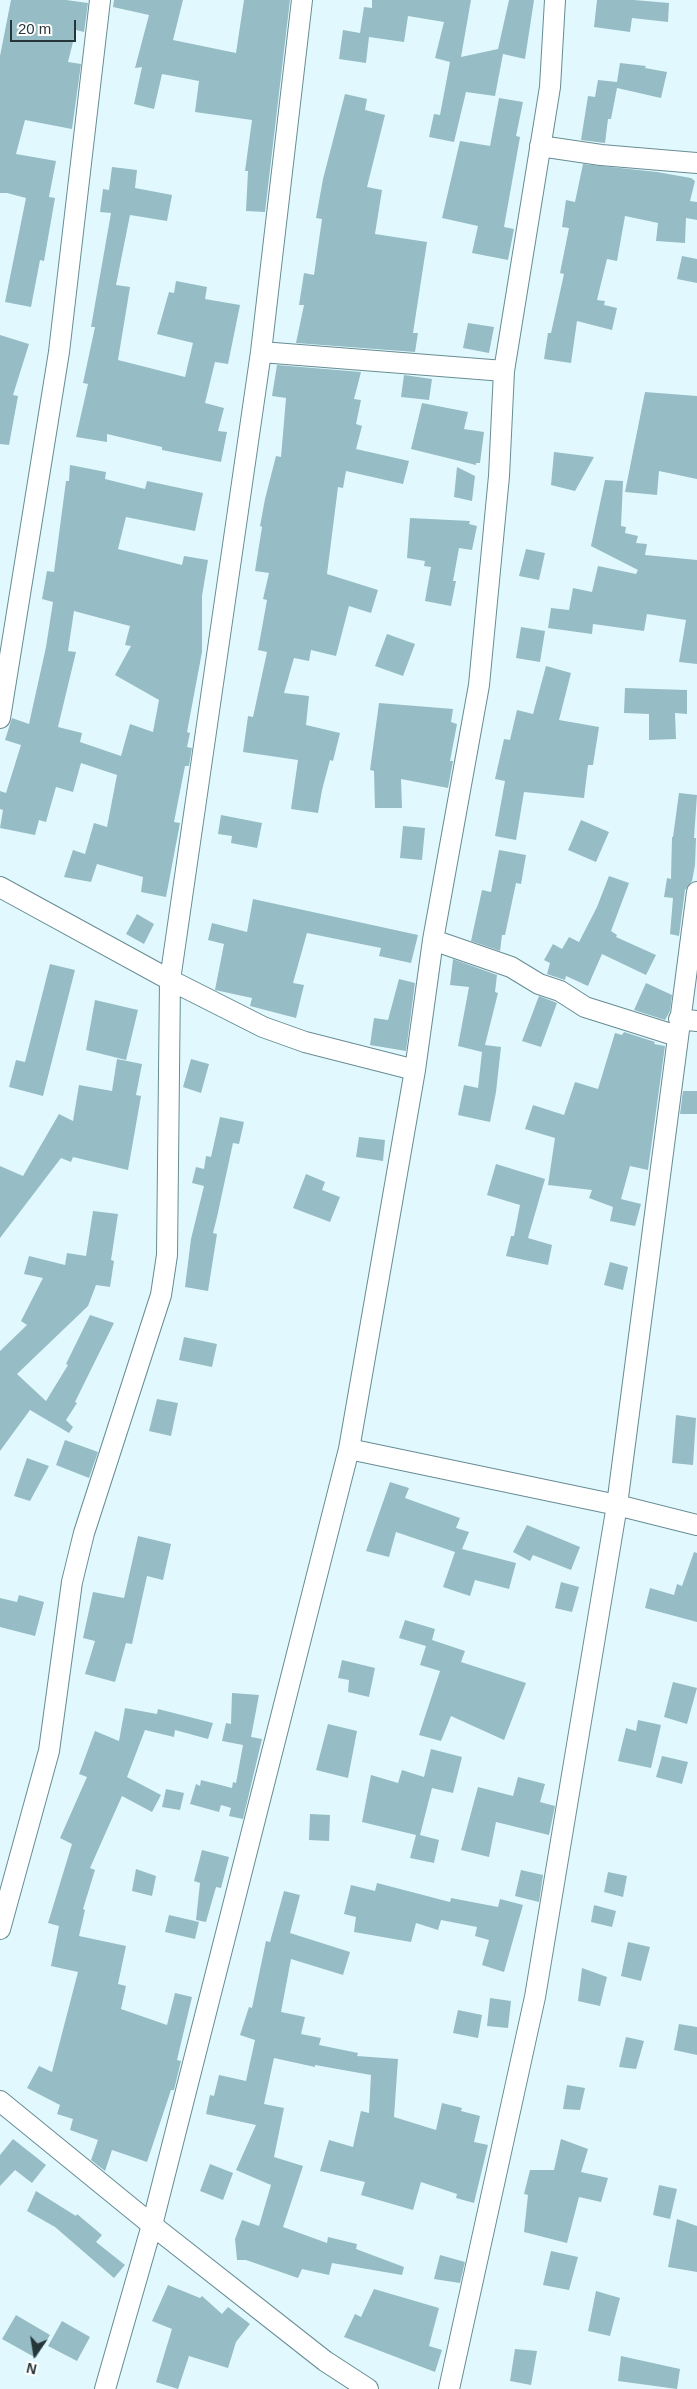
<!DOCTYPE html>
<style>
body{margin:0}
#map{position:relative;width:697px;height:2389px;overflow:hidden;background:#e1f9fe;font-family:Helvetica,sans-serif}
canvas{display:block}
.north{position:absolute;left:10px;top:2329px;width:50px;height:50px;-webkit-text-stroke:4px #fff;paint-order:stroke;rotate:193deg;font-size:14px;font-weight:700;line-height:20px;text-align:center;color:#253538}
.north::after{content:'';display:block;margin:auto;width:18px;height:22px;background:#253538;clip-path:polygon(50% 0,100% 100%,50% 72%,0 100%)}
.scale{position:absolute;left:10px;top:20px;width:66px;height:22px;box-sizing:border-box;border:2px solid #253538;border-top:0;padding-left:6px;font-size:15px;line-height:18px;white-space:nowrap;color:#253538;-webkit-text-stroke:4px #fff;paint-order:stroke}
</style>
<div id="map">
<canvas width="697" height="2389"></canvas>
<div class="north">N</div>
<div class="scale">20 m</div>
</div>
<script>
const ctx = document.querySelector('canvas').getContext('2d');
ctx.lineJoin = 'round';
function fillPath(path, color) {
  ctx.fillStyle = color;
  ctx.fill(path, 'evenodd');
}
function toPath(rows) {
  const path = new Path2D();
  for (const r of rows) {
    path.moveTo(r[0], r[1]);
    for (let i = 2; i < r.length; i += 2) path.lineTo(r[i], r[i + 1]);
  }
  return path;
}
function strokePath(path, color, width, dash) {
  ctx.strokeStyle = color;
  ctx.lineWidth = width;
  ctx.lineCap = dash ? 'butt' : 'round';
  ctx.setLineDash(dash || []);
  ctx.stroke(path);
}
fillPath(toPath([
 [11,0,66,0,88,3,84,32,76,30,68,62,81,64,72,129,25,120,16,154,56,161,49,197,55,198,44,261,40,260,31,307,5,302,26,198,7,193,0,193,0,56],
 [114,0,183,0,173,40,236,53,244,0,290,0,265,212,246,211,248,171,245,171,252,120,195,112,199,81,162,74,154,109,134,104,142,67,135,68,149,15,113,7],
 [372,0,471,0,461,57,498,49,509,0,534,0,525,59,503,54,495,96,466,92,454,142,429,137,434,114,440,115,450,62,435,58,444,22,408,16,404,42,369,37,366,63,339,59,343,30,360,33,364,7,372,8],
 [597,0,634,0,669,3,668,22,632,18,630,32,594,27],
 [620,63,646,66,645,68,667,72,661,98,617,88,611,119,608,119,605,143,581,140,588,96,595,97,598,80,617,82],
 [345,94,367,99,365,110,385,115,367,187,382,190,375,234,427,242,413,333,418,333,415,352,296,343,304,305,299,305,304,273,314,275,322,219,316,218,323,179],
 [499,98,523,102,516,136,520,137,504,227,514,229,508,260,472,253,478,226,442,218,460,141,490,146],
 [583,164,657,172,691,178,695,181,690,201,697,202,697,220,686,218,685,243,656,241,658,223,625,216,617,261,607,259,597,300,605,301,604,305,617,308,612,330,577,321,571,363,544,359,548,333,551,333,564,274,560,273,569,228,562,227,566,200,575,202],
 [112,167,137,170,135,188,172,195,167,221,130,215,116,285,130,287,118,360,185,377,193,343,157,334,169,292,174,293,176,281,207,287,205,299,240,305,228,364,215,362,205,403,224,408,218,431,227,432,221,462,162,450,162,447,107,434,107,442,76,437,88,384,83,383,95,327,91,327,111,213,100,212,103,189,109,190],
 [682,256,697,259,697,283,677,279],
 [468,323,494,327,489,353,463,348],
 [0,335,29,344,13,395,18,396,9,445,0,444],
 [277,365,361,372,354,399,361,400,356,424,362,426,356,449,409,461,403,484,346,471,343,488,338,487,327,574,378,590,371,613,349,606,336,656,311,650,309,661,294,658,284,693,309,696,306,725,340,733,333,761,330,760,322,790,318,813,291,809,298,760,243,752,248,716,253,717,267,652,258,650,267,600,263,599,269,573,255,571,262,527,260,526,265,499,276,456,281,457,286,398,272,396],
 [404,375,432,379,429,400,401,397],
 [645,392,697,396,697,479,659,471,657,495,625,492],
 [422,403,468,412,464,429,484,432,480,463,476,463,476,465,411,449],
 [554,452,594,457,575,491,551,485],
 [70,465,106,472,105,479,145,489,147,481,203,493,195,531,126,517,118,549,182,565,184,556,208,560,202,596,202,652,187,732,190,733,187,747,192,748,189,766,185,766,174,822,180,823,166,897,141,892,143,877,97,864,91,882,64,877,73,850,85,854,94,823,107,827,117,775,81,763,73,792,56,787,46,822,39,820,35,835,0,828,3,810,0,809,0,791,6,793,21,745,5,740,12,718,29,724,46,647,53,602,42,599,47,571,54,572,66,481,69,481],
 [74,611,130,626,125,645,131,646,115,675,159,700,153,732,130,724,121,756,80,742,82,733,58,727,76,652,68,651],
 [457,467,475,476,472,501,454,497],
 [605,480,623,481,621,526,626,527,625,533,638,536,636,543,647,544,645,555,697,560,697,664,679,662,686,620,647,614,644,631,593,624,592,634,548,628,551,608,569,610,573,588,592,592,598,566,636,574,638,570,591,546],
 [410,518,470,521,469,524,477,526,472,550,459,548,453,581,456,581,451,606,425,601,431,567,424,566,425,561,407,558],
 [526,549,545,553,539,580,519,576],
 [521,627,545,631,540,662,516,658],
 [387,634,415,644,403,676,375,666],
 [546,666,571,673,559,720,599,727,593,765,588,765,584,798,524,792,516,840,495,836,505,781,495,779,504,739,510,740,517,710,533,714],
 [625,688,687,690,687,714,675,713,676,739,649,740,649,714,624,713],
 [379,703,453,709,451,722,457,724,450,761,453,761,448,788,401,779,402,808,375,808,374,771,370,770],
 [679,793,697,795,694,838,696,838,695,865,692,881,685,890,679,936,670,934,673,898,664,897,667,878,671,879,672,837,673,837],
 [221,815,262,823,257,848,231,843,232,836,218,834],
 [581,820,609,832,596,862,568,850],
 [403,826,425,828,422,860,400,858],
 [499,850,526,855,521,884,516,883,505,935,502,935,500,951,471,941,482,890,491,892],
 [609,876,629,883,611,931,617,935,616,937,656,955,646,975,602,954,588,986,566,976,565,980,547,974,550,963,544,960,553,944,562,949,569,937,579,942,597,907],
 [253,899,418,935,411,963,379,956,381,948,307,933,293,983,304,985,296,1018,250,1006,252,998,215,990,224,944,208,940,212,923,247,932],
 [137,914,154,924,144,944,126,934],
 [453,959,497,975,495,992,498,993,485,1045,501,1047,496,1092,490,1122,458,1115,464,1085,478,1088,482,1052,458,1046,469,987,450,985],
 [50,964,75,970,43,1096,9,1087,16,1060,25,1062],
 [399,979,415,983,406,1051,370,1045,374,1018,388,1020],
 [646,983,672,995,670,1011,665,1020,634,1010],
 [539,996,557,1003,541,1047,522,1041],
 [95,1000,138,1010,126,1060,86,1050],
 [624,1032,655,1042,654,1044,665,1046,648,1170,630,1166,621,1199,641,1204,635,1226,610,1221,613,1207,589,1198,592,1190,548,1185,555,1138,525,1129,533,1105,564,1115,575,1082,598,1089,615,1033,622,1035],
 [117,1059,142,1064,136,1095,141,1096,128,1170,73,1157,71,1162,61,1158,0,1238,0,1166,23,1176,59,1114,73,1121,79,1085,112,1091],
 [191,1059,209,1064,201,1093,183,1087],
 [683,1091,697,1091,697,1114,680,1114],
 [220,1117,244,1122,239,1144,233,1143,217,1217,213,1233,217,1234,208,1291,185,1287,191,1239,204,1186,192,1183,196,1167,204,1169,206,1156,211,1157],
 [359,1137,385,1140,383,1161,356,1157],
 [496,1164,545,1179,528,1238,552,1245,548,1265,506,1256,511,1236,514,1236,520,1205,487,1195],
 [306,1174,325,1182,322,1190,340,1197,330,1222,293,1208],
 [93,1211,118,1214,111,1260,114,1261,110,1287,96,1285,88,1306,17,1374,46,1401,68,1365,66,1364,90,1315,114,1323,75,1402,77,1403,66,1420,73,1427,69,1433,30,1410,0,1451,0,1351,27,1325,21,1321,43,1278,24,1274,29,1256,65,1265,67,1253,86,1256],
 [610,1262,628,1267,623,1290,604,1285],
 [184,1337,217,1344,212,1367,179,1360],
 [157,1399,178,1403,171,1436,149,1431],
 [676,1415,696,1418,693,1465,672,1463],
 [65,1440,98,1452,89,1478,56,1465],
 [27,1458,49,1466,30,1501,14,1496],
 [390,1482,409,1488,405,1498,460,1518,456,1528,469,1532,462,1549,516,1563,509,1589,475,1580,470,1596,443,1587,455,1552,396,1532,389,1557,366,1551],
 [527,1525,580,1547,571,1570,533,1555,530,1561,513,1552],
 [138,1536,171,1544,163,1580,147,1576,132,1644,126,1643,115,1682,85,1674,95,1641,83,1638,93,1592,124,1598],
 [694,1552,697,1553,697,1622,645,1608,650,1588,674,1595,677,1584,682,1586],
 [561,1582,579,1587,572,1612,555,1608],
 [19,1595,44,1602,35,1636,0,1627,0,1598,17,1602],
 [405,1620,435,1629,432,1640,465,1651,461,1662,526,1683,504,1740,451,1716,441,1741,419,1735,440,1671,420,1665,426,1646,399,1638],
 [342,1660,375,1668,369,1697,348,1692,349,1680,338,1678],
 [673,1682,697,1688,687,1724,664,1717],
 [232,1693,259,1695,251,1737,262,1739,243,1819,229,1816,231,1808,221,1805,219,1812,190,1804,196,1784,200,1786,201,1780,232,1788,233,1782,236,1783,243,1745,222,1741,226,1723,231,1724],
 [125,1708,157,1714,158,1709,213,1723,208,1739,175,1730,174,1737,145,1730,127,1777,161,1795,152,1812,122,1796,90,1868,95,1870,83,1909,85,1910,79,1936,126,1946,118,1984,126,1986,121,2009,167,2025,175,1993,192,1997,177,2060,181,2061,174,2090,171,2090,147,2162,112,2150,105,2171,91,2160,98,2140,70,2130,73,2119,57,2114,60,2105,27,2088,39,2066,52,2072,78,1972,51,1966,59,1926,48,1923,72,1844,60,1838,87,1777,79,1774,95,1731,119,1741],
 [638,1720,661,1725,651,1768,618,1761,626,1728,636,1731],
 [328,1724,357,1731,348,1778,316,1770],
 [431,1749,462,1757,453,1793,432,1788,420,1835,439,1840,434,1863,410,1858,416,1835,362,1822,371,1775,398,1783,402,1770,424,1777],
 [662,1756,688,1762,682,1784,656,1777],
 [518,1777,545,1784,540,1802,555,1806,549,1835,496,1822,489,1857,461,1850,478,1787,513,1796],
 [166,1789,184,1793,180,1810,162,1807],
 [310,1814,330,1815,329,1841,309,1840],
 [202,1850,229,1857,221,1888,216,1887,206,1922,196,1920,200,1883,194,1881],
 [136,1869,156,1876,152,1896,132,1891],
 [521,1870,543,1875,539,1902,515,1896],
 [608,1872,627,1876,623,1897,604,1892],
 [377,1883,450,1902,451,1898,498,1907,500,1899,523,1905,504,1972,482,1965,489,1940,475,1936,477,1927,441,1920,438,1930,416,1923,411,1942,354,1932,356,1917,344,1914,351,1885,375,1891],
 [284,1891,300,1895,290,1933,350,1952,343,1975,291,1959,281,2012,305,2017,301,2034,321,2038,319,2045,358,2053,357,2056,398,2059,394,2117,436,2130,442,2103,462,2108,461,2111,480,2116,474,2142,488,2145,474,2203,456,2198,457,2194,421,2182,413,2210,361,2195,365,2182,320,2171,329,2140,353,2147,361,2111,369,2113,371,2075,315,2065,315,2067,274,2058,264,2104,284,2108,274,2157,303,2166,283,2227,327,2243,328,2237,357,2244,356,2249,404,2267,402,2275,332,2263,329,2275,302,2269,298,2278,246,2260,237,2260,235,2239,242,2220,259,2226,271,2185,236,2170,256,2125,206,2114,210,2095,214,2096,219,2075,246,2081,255,2040,240,2035,249,2007,252,2008,266,1941,270,1942],
 [594,1905,616,1911,612,1927,591,1922],
 [169,1915,199,1922,195,1939,165,1932],
 [628,1942,650,1947,641,1981,621,1976],
 [582,1968,607,1977,600,2006,578,2001],
 [490,1998,511,2001,508,2028,487,2026],
 [458,2010,482,2015,478,2038,453,2033],
 [679,2024,697,2027,697,2055,674,2050],
 [626,2037,644,2041,636,2069,619,2067],
 [567,2085,585,2088,580,2110,563,2109],
 [13,2139,46,2165,32,2183,15,2170,0,2186,0,2155],
 [561,2139,588,2149,581,2172,608,2178,601,2202,579,2197,567,2243,524,2232,528,2195,524,2194,530,2170,554,2170],
 [210,2164,233,2173,223,2200,200,2191],
 [659,2185,677,2189,670,2219,653,2215],
 [36,2191,76,2216,77,2214,102,2235,96,2242,125,2265,114,2278,55,2227,27,2211],
 [677,2219,697,2226,697,2272,668,2267],
 [551,2251,578,2257,569,2290,543,2285],
 [440,2255,465,2262,460,2283,434,2279],
 [168,2285,200,2298,202,2296,222,2314,228,2307,250,2324,236,2342,228,2368,189,2356,178,2389,156,2382,172,2329,152,2321],
 [374,2289,439,2308,429,2346,442,2350,435,2372,344,2337,355,2314,361,2317],
 [596,2291,620,2298,610,2336,588,2331],
 [16,2315,50,2335,36,2358,2,2339],
 [62,2321,90,2337,77,2361,48,2346],
 [515,2349,537,2351,531,2385,510,2381],
 [621,2356,680,2369,677,2389,618,2381]
]), '#96bcc5');
const minor = toPath([
 [540,146,601,155,697,163],
 [261,352,504,371],
 [0,718,59,352,100,0],
 [0,887,170,980,263,1027,305,1042,415,1070],
 [433,940,511,967,539,984,560,991,585,1007,677,1036],
 [679,1019,697,1021],
 [349,1449,617,1505,697,1525],
 [0,1929,49,1751,72,1582,84,1533,161,1295,167,1255,170,980,261,352,302,0],
 [0,2101,152,2225,325,2361,368,2389],
 [105,2389,152,2225,349,1449,415,1070,433,940,479,685,499,476,504,371,550,87,555,0],
 [449,2389,535,1997,617,1505,697,892]
]);
strokePath(minor, '#678c94', 22);
strokePath(minor, '#fff', 20);
</script>
